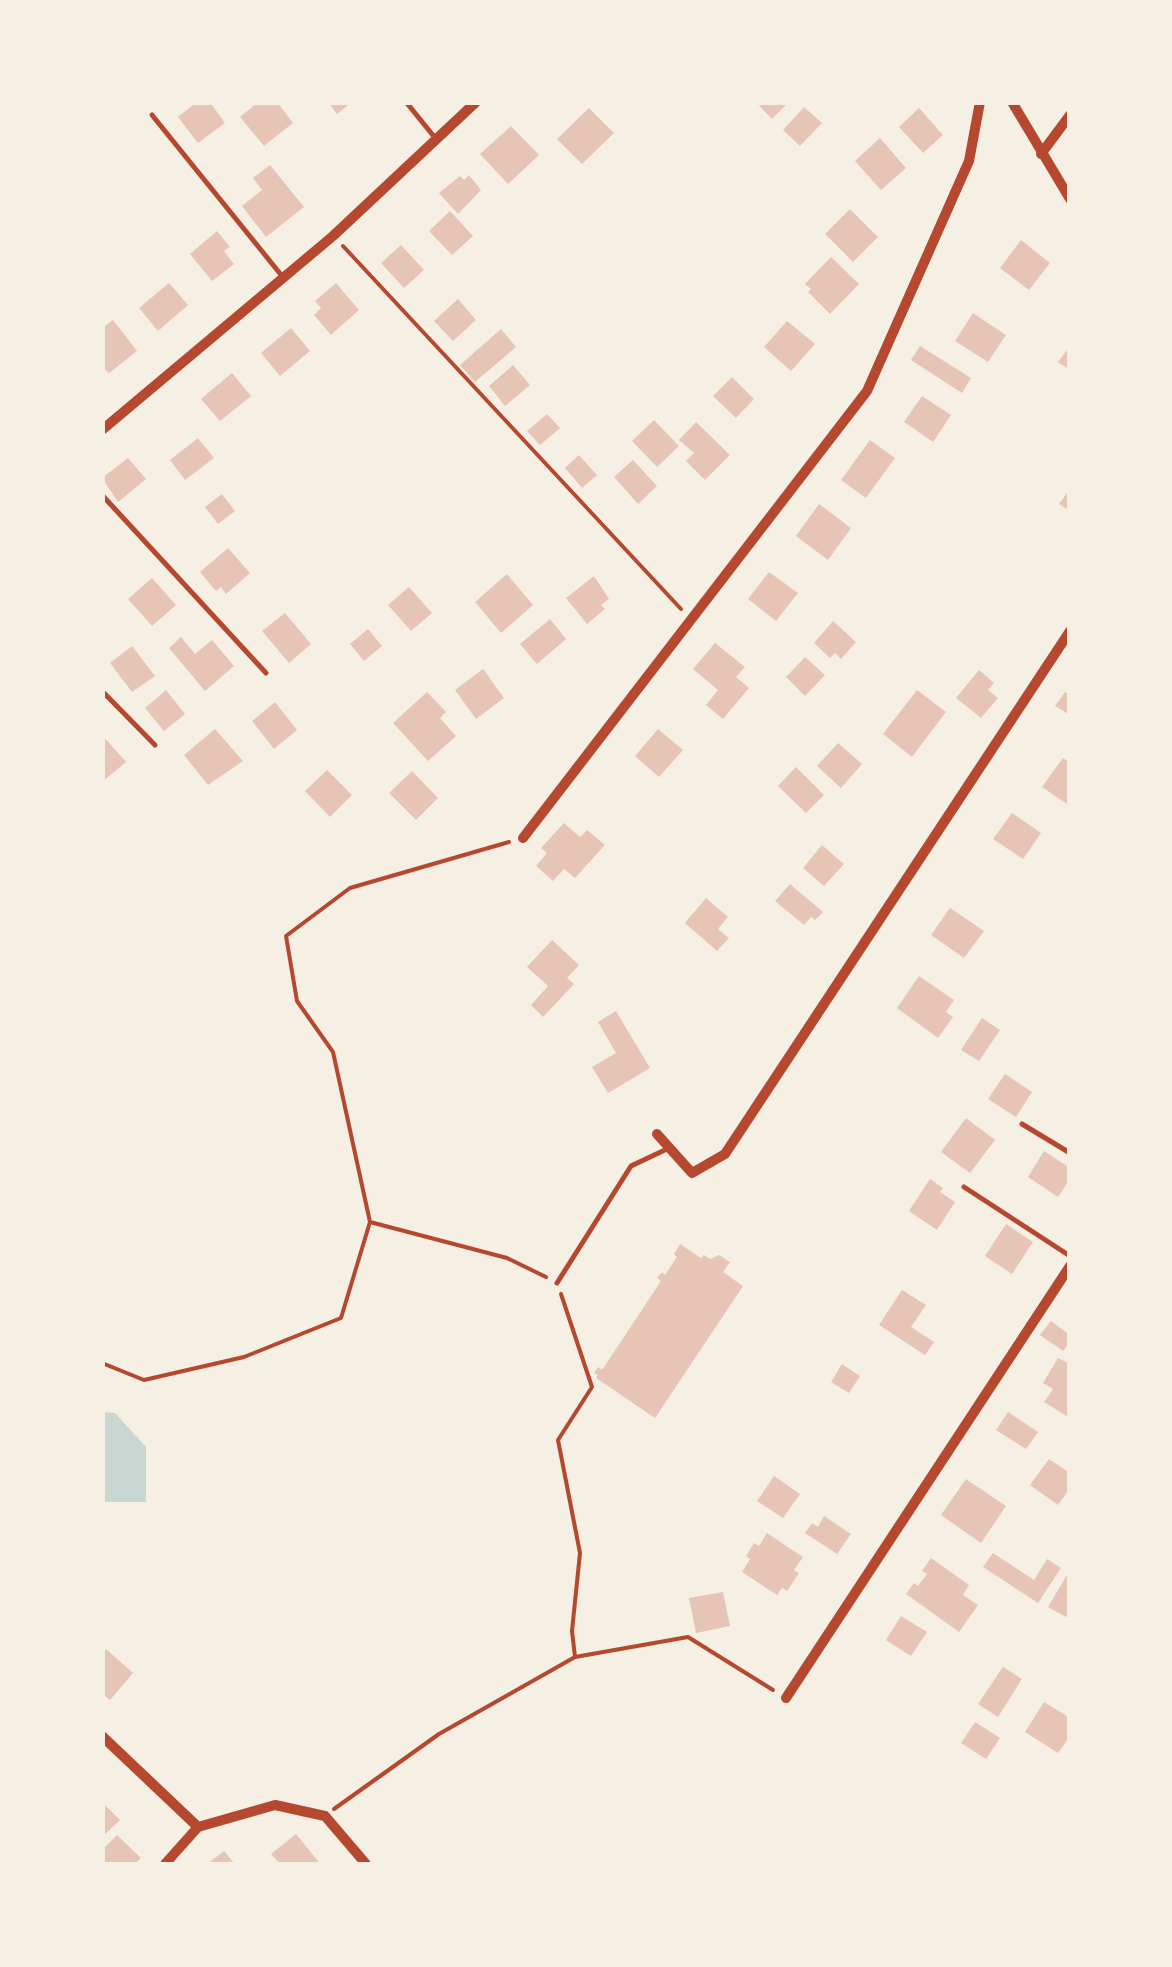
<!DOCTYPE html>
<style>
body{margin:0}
#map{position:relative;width:1172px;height:1967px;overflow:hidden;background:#f6efe4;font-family:Arial,sans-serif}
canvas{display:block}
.frame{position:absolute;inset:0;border:105px solid #f6efe4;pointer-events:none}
</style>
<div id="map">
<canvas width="1172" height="1967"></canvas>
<div class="frame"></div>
</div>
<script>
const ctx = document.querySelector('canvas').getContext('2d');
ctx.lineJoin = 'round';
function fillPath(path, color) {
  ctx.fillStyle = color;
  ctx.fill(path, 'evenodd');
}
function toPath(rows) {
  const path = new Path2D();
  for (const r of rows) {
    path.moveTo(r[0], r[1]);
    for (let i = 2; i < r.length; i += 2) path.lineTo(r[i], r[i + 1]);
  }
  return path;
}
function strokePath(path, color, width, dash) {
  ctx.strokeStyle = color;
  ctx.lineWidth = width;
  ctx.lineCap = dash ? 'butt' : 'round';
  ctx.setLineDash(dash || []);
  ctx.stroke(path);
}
fillPath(toPath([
 [103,1412,115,1413,146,1447,146,1502,103,1502]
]), '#c9d6d2');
fillPath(toPath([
 [197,102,210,102,225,123,198,143,178,117],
 [258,102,277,102,293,123,264,146,240,117],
 [328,102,352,102,337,114],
 [756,102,789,102,772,119],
 [804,107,822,123,800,146,783,130],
 [589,108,614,133,582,164,557,139],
 [919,108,943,135,923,153,899,127],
 [511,126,539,155,508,184,480,154],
 [880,138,906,168,881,190,855,161],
 [270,165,304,207,266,237,242,206,262,190,253,178],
 [469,175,481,190,458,214,439,193,460,176,464,180],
 [850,209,878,237,853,262,825,234],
 [450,211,473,236,452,255,429,231],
 [217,231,230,247,224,251,234,264,212,281,190,254],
 [1021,240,1050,263,1029,290,1000,268],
 [401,245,424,270,404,288,381,263],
 [831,257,859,284,830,314,808,292,811,289,805,284],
 [169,283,188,305,158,331,139,308],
 [336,283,359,310,331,335,314,315,321,308,315,301],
 [458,299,476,320,453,341,434,321],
 [973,313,1006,335,988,362,955,341],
 [113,320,137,351,109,373,106,370,102,373,102,328],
 [787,321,815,344,791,371,764,347],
 [291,328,310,351,280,376,261,353],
 [501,329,516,347,475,382,460,365],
 [920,346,971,378,962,393,911,360],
 [1070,346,1070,370,1058,362],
 [513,365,530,385,505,406,489,386],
 [232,373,251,396,220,421,201,399],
 [732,377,754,399,736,418,713,396],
 [922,396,951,415,933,442,904,422],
 [547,414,560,428,540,445,527,431],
 [654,420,679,446,657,467,632,441],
 [696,422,730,455,705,480,686,461,694,453,679,440],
 [198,438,214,458,185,480,170,460],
 [870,440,895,458,866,498,841,480],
 [579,455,597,475,582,488,565,468],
 [128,458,146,479,118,502,102,478],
 [633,460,657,486,638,504,614,477],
 [1070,489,1070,511,1059,504],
 [222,494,235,511,218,524,205,507],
 [819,504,851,528,828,560,796,536],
 [228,548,250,573,226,594,221,587,216,591,200,572],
 [769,572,798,593,776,621,748,599],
 [507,574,533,605,501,633,475,602],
 [594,576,609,599,601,605,605,609,587,624,566,598],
 [152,578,176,605,152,626,128,599],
 [409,587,432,613,411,631,388,605],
 [285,613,311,644,289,663,262,631],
 [550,619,566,639,537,664,520,644],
 [833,621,856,642,841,659,835,653,830,658,814,643],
 [368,629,382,646,364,661,350,644],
 [181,637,195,654,212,640,234,666,205,691,169,648],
 [715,643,745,667,736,677,749,688,723,719,706,705,718,690,693,669],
 [132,646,155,676,132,692,110,663],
 [805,657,825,675,805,696,786,677],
 [483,669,504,698,476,719,455,690],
 [979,670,994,683,988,690,998,698,981,718,956,698],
 [166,690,185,714,164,731,145,708],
 [917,690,946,712,912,757,883,734],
 [427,692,446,712,440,718,456,736,428,761,393,723],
 [1065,692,1070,695,1070,715,1055,706],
 [275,702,297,730,274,749,252,721],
 [215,729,243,761,208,785,184,755],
 [658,729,683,750,659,777,635,756],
 [102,735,126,762,102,782],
 [838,743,862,764,841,788,817,766],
 [1063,758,1070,763,1070,806,1042,787],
 [796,767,824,795,806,813,778,786],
 [327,770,352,795,330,817,305,791],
 [412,771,438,798,416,820,389,793],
 [1012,813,1041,833,1023,859,993,839],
 [564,823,580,837,587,830,605,845,575,878,564,869,553,881,536,866,547,853,541,848],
 [822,845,844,864,824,886,803,868],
 [790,884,823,912,815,920,811,917,804,925,775,901],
 [706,898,728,917,718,929,729,938,717,951,685,923],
 [950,908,984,931,964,958,931,935],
 [552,940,579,965,567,978,574,984,543,1017,531,1005,548,986,527,967],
 [919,976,954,1000,946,1012,953,1017,938,1038,897,1008],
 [616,1011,650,1068,608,1093,592,1067,616,1053,598,1022],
 [982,1018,1000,1030,979,1061,961,1050],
 [1005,1074,1032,1092,1016,1117,988,1099],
 [966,1118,995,1140,970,1173,941,1152],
 [1044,1151,1070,1168,1070,1179,1058,1197,1028,1177],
 [930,1179,943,1188,940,1192,955,1202,937,1230,909,1211],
 [1006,1224,1033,1242,1012,1274,985,1256],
 [680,1244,701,1258,704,1255,710,1259,719,1255,730,1262,723,1272,743,1286,655,1418,596,1378,598,1375,594,1373,598,1367,602,1370,661,1281,657,1278,662,1272,665,1275,677,1257,674,1254],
 [902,1290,926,1305,911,1327,934,1342,925,1355,879,1325],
 [1051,1321,1070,1335,1070,1342,1063,1351,1040,1335],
 [1058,1358,1070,1364,1070,1418,1044,1402,1053,1389,1043,1383],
 [842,1364,860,1376,849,1393,831,1382],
 [1008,1412,1038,1432,1026,1449,996,1430],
 [1049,1459,1070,1473,1070,1488,1058,1505,1030,1485],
 [774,1476,800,1494,783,1518,757,1501],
 [966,1479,1006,1506,981,1543,941,1515],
 [824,1516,851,1534,837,1554,805,1533,812,1523,818,1527],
 [767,1533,803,1557,794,1570,799,1573,787,1591,782,1588,777,1595,742,1572,750,1559,746,1556,754,1543,759,1546],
 [993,1553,1034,1580,1047,1559,1061,1568,1038,1603,983,1567],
 [931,1558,969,1585,963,1595,978,1605,959,1632,906,1594,914,1583,918,1586,927,1574,922,1571],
 [1070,1570,1070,1612,1066,1617,1048,1607],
 [723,1592,730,1626,696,1633,689,1598],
 [901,1616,927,1632,911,1656,886,1640],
 [106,1649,133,1673,110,1700,102,1693,102,1654],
 [1003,1667,1022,1679,998,1717,978,1704],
 [1044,1702,1070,1718,1070,1736,1058,1753,1025,1732],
 [975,1722,1000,1738,986,1759,961,1743],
 [102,1802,120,1820,102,1837],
 [296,1834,318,1861,314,1864,280,1864,271,1854],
 [117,1835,141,1858,134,1864,102,1864,102,1850],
 [224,1851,235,1864,207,1864]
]), '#e6c5b7');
strokePath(toPath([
 [343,246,681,609],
 [370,1222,507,1258,546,1277],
 [561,1294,592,1387,558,1440,580,1553,572,1631,575,1657],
 [102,1363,144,1380,244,1357,341,1318,370,1222,333,1052,297,1001,286,936,350,888,509,842],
 [334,1809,439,1734,575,1657,688,1637,773,1690]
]), '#b5482f', 4);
strokePath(toPath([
 [406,102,436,139],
 [152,115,282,276],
 [102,495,266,673],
 [102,691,155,745],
 [1022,1124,1070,1153],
 [964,1187,1070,1256],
 [557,1283,631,1166,667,1149]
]), '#b5482f', 5);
strokePath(toPath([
 [1012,102,1070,199],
 [1041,154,1070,115],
 [102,430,333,236,476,102],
 [523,838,867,391,969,161,980,102],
 [657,1134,692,1173,725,1154,1070,631],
 [786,1698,1070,1266],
 [102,1736,198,1827,165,1864],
 [198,1827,275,1805,325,1816,366,1864]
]), '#b5482f', 10);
</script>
